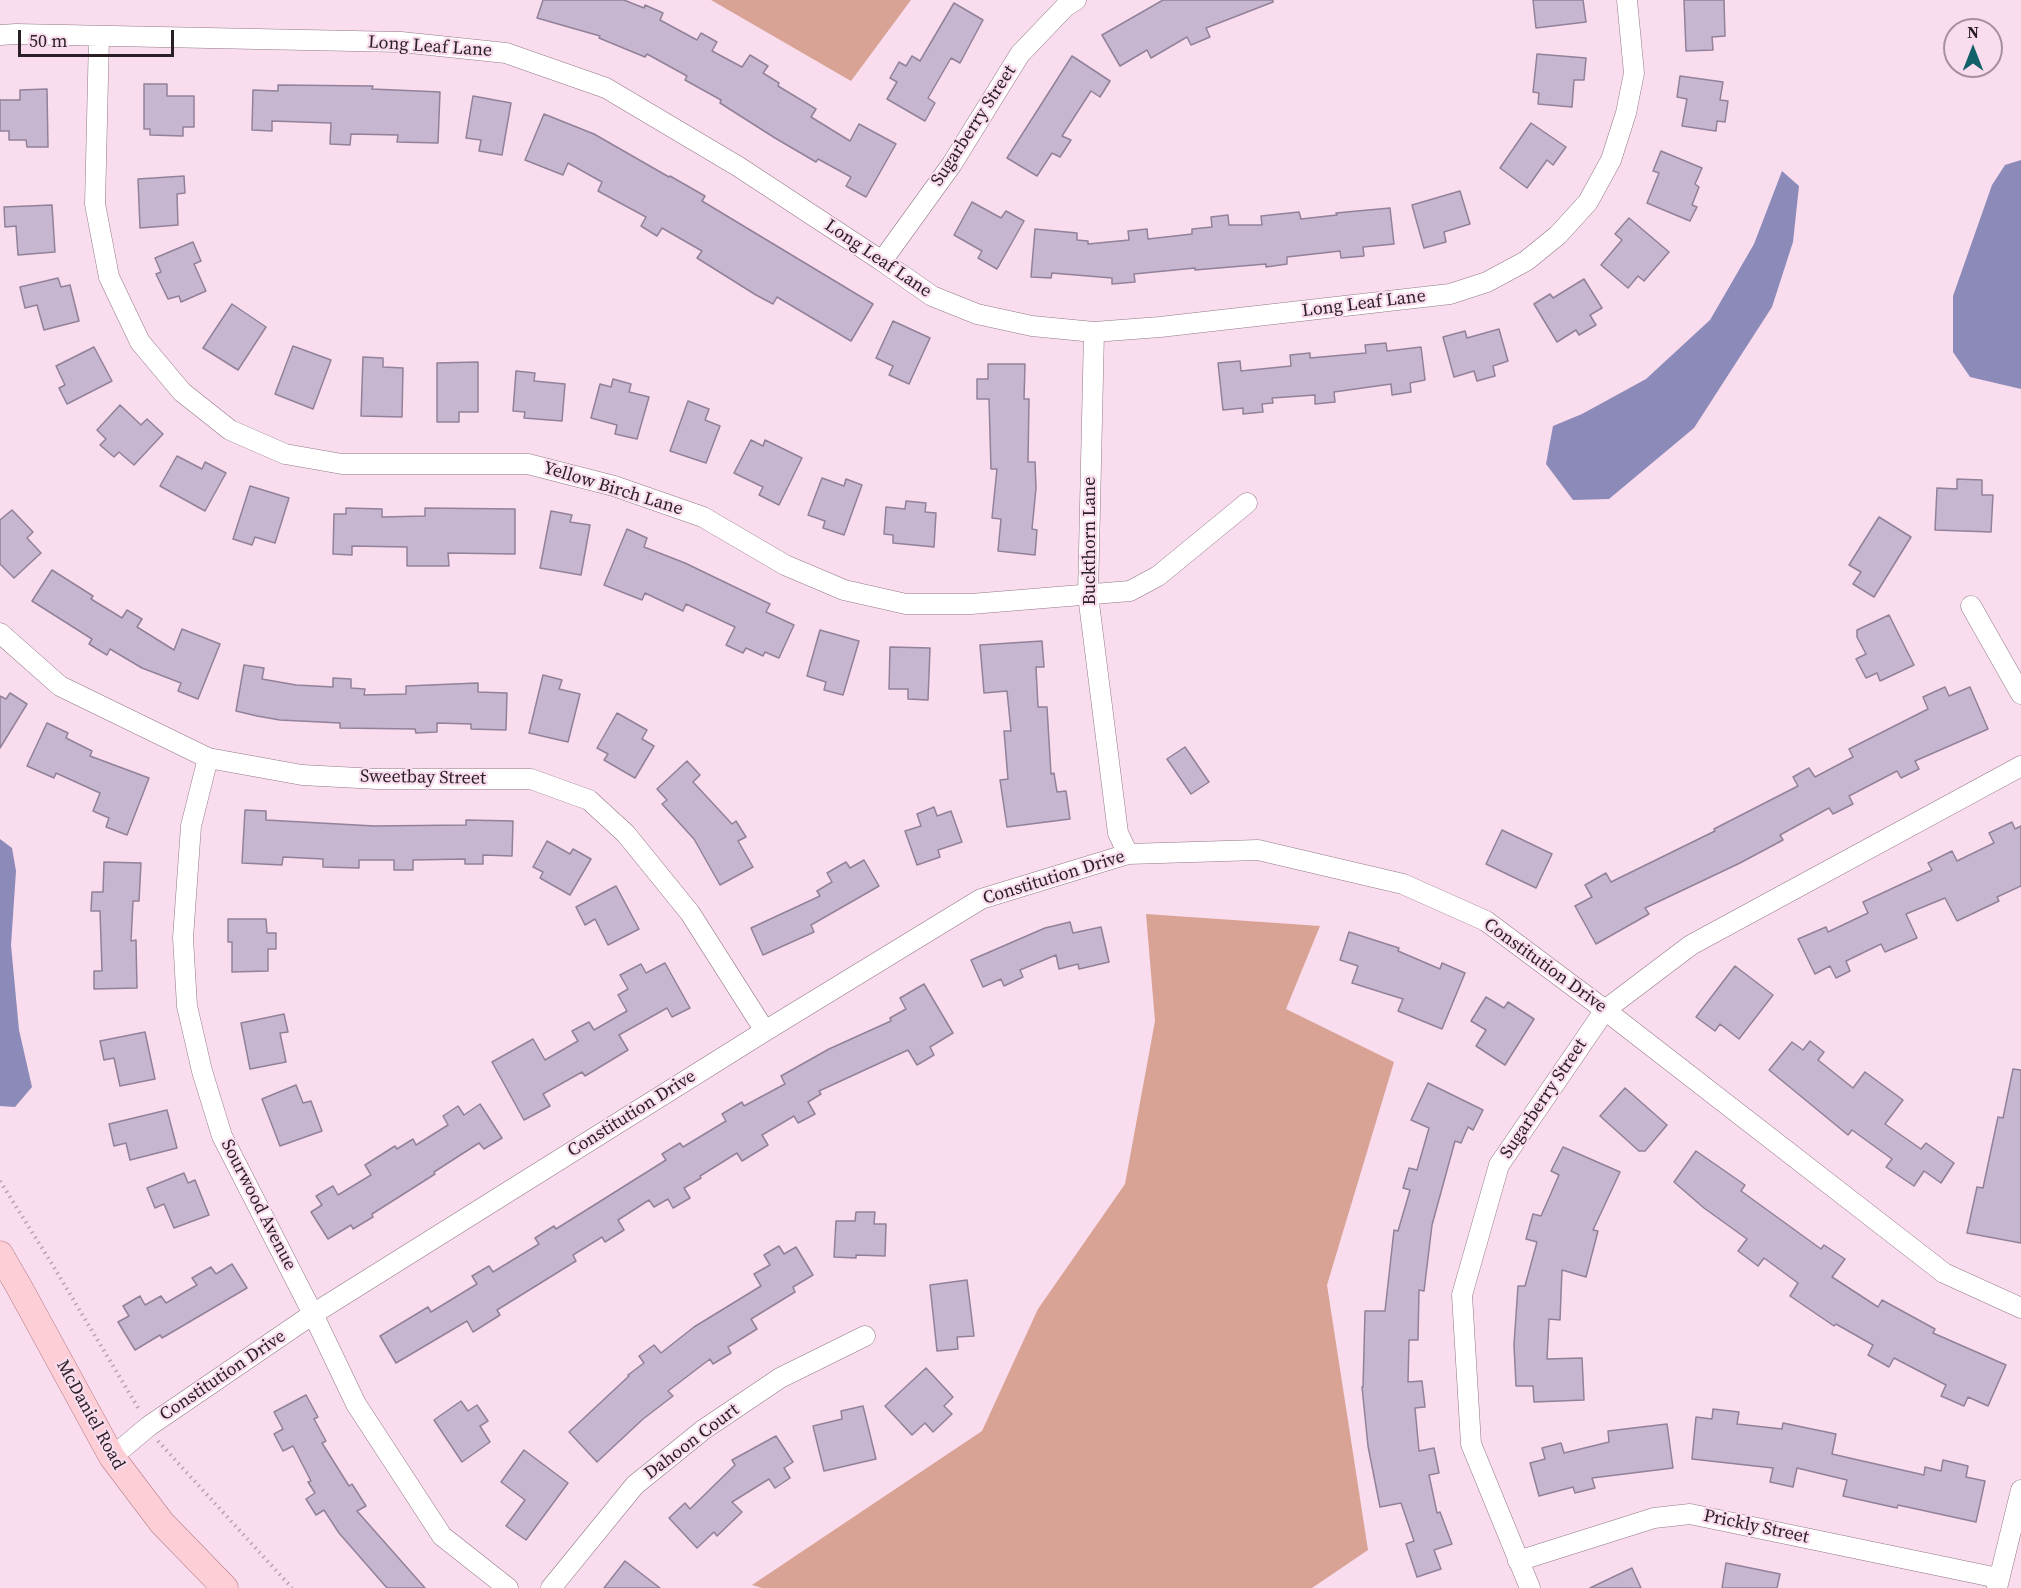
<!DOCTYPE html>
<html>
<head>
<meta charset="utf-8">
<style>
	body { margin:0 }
	#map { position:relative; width:2021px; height:1588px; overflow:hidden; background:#f9dced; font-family:"Source Serif 4",serif }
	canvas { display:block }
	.north { position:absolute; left:1943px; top:18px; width:60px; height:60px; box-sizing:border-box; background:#f9dced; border:2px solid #a6909d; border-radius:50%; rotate:0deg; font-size:16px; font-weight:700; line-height:24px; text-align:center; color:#2a1f26 }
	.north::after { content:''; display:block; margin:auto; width:21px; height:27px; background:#136269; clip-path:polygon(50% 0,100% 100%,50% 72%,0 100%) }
	.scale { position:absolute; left:18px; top:30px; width:156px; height:27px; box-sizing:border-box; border:3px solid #2a1f26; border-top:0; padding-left:8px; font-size:18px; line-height:21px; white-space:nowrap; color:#2a1f26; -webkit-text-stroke:4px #f9dced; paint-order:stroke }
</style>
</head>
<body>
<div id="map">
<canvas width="2021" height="1588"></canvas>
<div class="north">N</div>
<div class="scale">50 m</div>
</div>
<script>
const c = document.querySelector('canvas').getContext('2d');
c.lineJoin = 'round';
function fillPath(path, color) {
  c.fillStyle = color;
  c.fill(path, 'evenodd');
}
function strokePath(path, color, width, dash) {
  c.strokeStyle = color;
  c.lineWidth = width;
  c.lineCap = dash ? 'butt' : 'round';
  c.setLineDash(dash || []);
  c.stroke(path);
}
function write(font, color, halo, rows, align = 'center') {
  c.font = font + ' "Source Serif 4",serif';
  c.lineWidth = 4.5;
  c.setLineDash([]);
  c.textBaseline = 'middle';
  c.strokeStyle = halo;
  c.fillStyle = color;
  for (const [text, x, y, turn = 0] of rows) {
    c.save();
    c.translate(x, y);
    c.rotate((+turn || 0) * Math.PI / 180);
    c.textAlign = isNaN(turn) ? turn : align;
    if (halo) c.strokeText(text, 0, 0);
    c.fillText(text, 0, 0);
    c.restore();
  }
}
const forest = new Path2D(`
	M711,0H911L851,81Z
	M1146,914L1320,926L1286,1009L1394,1062L1327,1285L1368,1550L1312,1588H762L752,1585L982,1431L1038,1309L1125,1184L1155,1021Z`);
const water = new Path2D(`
	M2021,160V389L1970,377L1953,352V296L1992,185L2005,165Z
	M1782,171L1799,186L1793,242L1772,307L1694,428L1609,499L1573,500L1546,464L1553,426L1582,414L1646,379L1710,320L1754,244Z
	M0,839L12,848L16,871L11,945L19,1030L32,1087L15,1107L0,1106Z`);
const building = new Path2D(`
	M543,0H624L644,8L645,5L663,13L660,20L697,40L701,33L717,42L712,51L742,67L750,55L768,66L763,73L779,83L778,86L816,109L811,117L850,141L859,124L896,144L866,197L846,186L851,177L818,159L816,162L775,138L720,103L721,100L685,80L687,76L647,54L645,57L599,38L600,36L537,18Z
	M1163,0H1273V2L1206,28L1210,37L1191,45L1187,37L1151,58L1147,50L1120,66L1102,35Z
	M1533,0H1583L1586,22L1536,28Z
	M1684,0H1724L1725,36L1712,37L1713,50L1686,51Z
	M954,3L983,20L960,63L951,58L928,98L935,103L925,121L887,99L897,82L890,78L899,62L906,66L912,56L920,61Z
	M1537,54L1586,58L1584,80H1574L1572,107L1538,104L1539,93L1533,92Z
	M1072,56L1110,81L1100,97L1091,91L1062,136L1071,140L1060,157L1052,153L1037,176L1007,158Z
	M1680,76L1723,82L1720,100L1728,101L1725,122L1717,121L1716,131L1682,126L1687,99L1677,97Z
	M144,84H167V96H194V127H183V136L150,135V129H144Z
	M278,85L373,86L372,89L440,92L438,143L397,142L398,135L351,134L350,145L330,144L331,123L272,121V131L252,130L253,90L278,91Z
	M47,89L48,147H27L26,140H9V131H0V100H20V90Z
	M473,96L511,103L502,155L479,151L481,140L466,138Z
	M544,114L594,134L669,177L670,176L705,196L702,201L873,304L851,341L777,297L773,304L756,295L697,258L702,251L662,228L657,236L641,226L646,217L598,191L602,182L568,163L563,175L525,160Z
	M1531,123L1566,147L1553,165L1547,160L1527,188L1500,168Z
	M1661,151L1702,168L1695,184L1699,187L1692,205L1697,207L1690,221L1647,203L1659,173L1653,171Z
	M184,176L185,193L177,194L178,225L140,228L138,179Z
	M1460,191L1470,224L1444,232L1446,242L1424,248L1412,205Z
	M972,202L1001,218L1006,211L1024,221L997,269L978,258L982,251L954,235Z
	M52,205L55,252L18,255L16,226L5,227L4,207Z
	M1390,208L1394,244L1363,247L1364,256L1341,258L1340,251L1287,257V264L1266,267V264L1195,270V268L1134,274L1135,282L1112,284V278L1052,273L1051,278L1031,277L1035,229L1077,233V240L1088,241V244L1129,240L1128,231L1147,229L1148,239L1192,234V229L1212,227L1211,217L1228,215L1229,225H1262L1261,216L1299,212L1301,219L1337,215L1336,213Z
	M1629,218L1669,252L1644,281L1638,276L1628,288L1601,265L1622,240L1615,234Z
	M193,242L201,261L194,264L206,291L181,302L179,296L168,299L156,274L161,272L155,258Z
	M58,278L61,287L70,285L79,321L44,330L37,305L25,308L20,287Z
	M1584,279L1602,308L1590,315L1596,325L1579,335L1576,330L1557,342L1534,304L1550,294L1553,298Z
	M232,304L266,327L238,370L203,348Z
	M893,321L930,338L909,384L889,375L893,366L876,358Z
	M1499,329L1508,361L1493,366L1495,376L1477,381L1474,371L1454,377L1443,337L1465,331L1467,338Z
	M1386,343L1387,351L1421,347L1425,380L1410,383L1411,392L1392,395L1391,384L1334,392L1335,402L1315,404V395L1272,398L1273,403L1262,404L1263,412L1243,414V408L1223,410L1218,363L1240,361L1241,371L1291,366L1290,355L1310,353V358L1366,353L1365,345Z
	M293,346L331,360L313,409L275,394Z
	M94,347L112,381L67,404L59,388L65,385L56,366Z
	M363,357L383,358V367L403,368L402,417L361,416Z
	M478,362V412H459V422H437V363Z
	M988,364H1025L1024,399H1029L1028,462H1035L1036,488L1032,529L1037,530L1035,555L998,551L1001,519L992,518L997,469H991L989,399H977V379H988Z
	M516,371L535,373L534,381L565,384L562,421L524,418L525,412L513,411Z
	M613,379L631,384L629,392L649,397L637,439L615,434L617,425L591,418L600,384L611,387Z
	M688,401L709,409L705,420L720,426L706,463L670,451Z
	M120,405L141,425L147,419L163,434L134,465L119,452L114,457L100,445L106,439L97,430Z
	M751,440L763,446L765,440L802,458L779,505L759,495L763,487L734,473Z
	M177,456L202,469L205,462L226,473L205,511L160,486Z
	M822,478L844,486L846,479L862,485L844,535L823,528L825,521L808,515Z
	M1957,479L1982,480V495H1993L1991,532L1935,530L1937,488L1957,489Z
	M250,486L289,498L275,543L255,537L252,545L233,539Z
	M906,501L926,503L925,512L936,513L934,547L893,543V535L884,534L886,507L905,509Z
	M346,508L382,509V517L425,516V508L515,509V554L448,553L449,566H407V547L352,546V555L333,554L334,514H346Z
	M12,510L33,532L27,538L41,553L14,578L0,564V520Z
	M551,511L572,515L570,522L590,525L581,575L540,568Z
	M1879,517L1911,537L1874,597L1853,584L1861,572L1849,565Z
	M627,529L647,538L644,547L685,563L770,604L766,612L794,625L779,658L765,652L763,656L746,648L743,653L726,645L735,627L686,604L683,611L645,593L642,600L604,585Z
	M52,570L93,596L91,599L122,618L127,610L142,619L137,627L174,650L182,629L220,644L198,699L178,691L181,683L142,668L110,649L107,655L97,649L89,644L92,639L32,601Z
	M1889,615L1914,665L1880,681L1877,673L1866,678L1856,659L1866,654L1857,637V630Z
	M820,630L859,641L843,695L824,690L826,682L807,676Z
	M1042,641L1044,667H1036L1038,707H1047L1051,774L1054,773L1057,792L1066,791L1070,819L1007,827L1000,780L1008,779L1004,731H1011L1007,691L984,693L980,645Z
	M890,647L930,648L928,700L908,699V689H889Z
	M244,665L264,668L262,679L296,685L333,687V678L351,679V688L365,689L364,695L406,694V686L478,683V692L507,693L506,730L471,729V724L437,723V732L416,733L415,729L340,728V723L280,720L257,716L236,711Z
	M543,675L562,680L559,689L580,694L568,742L529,733Z
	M1945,687L1949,696L1970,687L1988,729L1915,761L1919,769L1901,778L1897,771L1849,796L1853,804L1833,814L1829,808L1780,835L1783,840L1740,863L1645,908L1649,914L1596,944L1575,906L1592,897L1585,885L1606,873L1611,882L1715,831L1714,829L1798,786L1793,777L1809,768L1815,777L1853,757L1849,749L1928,709L1923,697Z
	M10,693L27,704L0,748V696L6,699Z
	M617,713L647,730L642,739L654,746L635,778L604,760L608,754L597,748Z
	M47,723L68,733L66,738L92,751L90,756L149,778L127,835L106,827L109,818L93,811L100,793L56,773L54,778L27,766Z
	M1185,747L1209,782L1191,794L1167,759Z
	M687,761L700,775L693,782L732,824L736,821L746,837L738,841L753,867L720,885L694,839L662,804L667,800L657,789Z
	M934,807L937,816L951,811L962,842L938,850L940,857L917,865L905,831L921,826L917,814Z
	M245,810L266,811V820L374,826L466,825V820L513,821L512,856L483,855V864H465V859L413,860V870H394V860H359V868L323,867V859L283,857L282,865L242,863Z
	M2012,822L2015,829L2021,826V886L1997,897L1999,901L1957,921L1945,898L1906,914L1917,938L1885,952L1881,944L1846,961L1850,971L1836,978L1830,966L1815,974L1798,939L1826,927L1828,932L1868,913L1863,902L1932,870L1928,863L1952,851L1957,861L1994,843L1989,833Z
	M1502,830L1552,854L1536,888L1486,864Z
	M547,841L570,854L573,849L591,859L570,895L540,878L543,872L533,867Z
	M864,860L879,886L811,925L814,932L763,955L751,928L820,896L817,891L832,882L827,873L846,862L850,868Z
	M104,862L141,863L139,901H133L131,941L136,940L137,988L94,989V971H102L100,911H91L92,892H103Z
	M616,886L639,929L608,945L595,919L585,925L576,907Z
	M228,919H266L267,933H276V949H268V971L232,972V942H228Z
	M1070,922L1073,933L1101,927L1109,962L1079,969L1078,964L1059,969L1056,955L1020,970L1023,977L1004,986L1001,979L983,987L971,960L1045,928Z
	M1349,932L1399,948L1398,951L1440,969L1442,963L1465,973L1442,1029L1398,1011L1403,999L1352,983L1358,966L1340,960Z
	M665,963L690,1008L672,1017L667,1008L619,1035L628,1050L585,1076L582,1072L543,1094L550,1106L524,1120L492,1062L533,1039L545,1060L578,1041L572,1031L589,1022L594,1030L627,1011L618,995L628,989L620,975L641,964L646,973Z
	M1735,966L1773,995L1739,1039L1720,1024L1715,1031L1696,1017Z
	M924,984L953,1033L930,1047L934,1055L917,1065L908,1050L819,1091L821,1094L808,1102L815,1114L798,1123L794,1116L762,1135L768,1145L742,1161L737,1153L700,1176L701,1178L684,1188L690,1198L673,1208L668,1199L654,1207L649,1200L618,1220L624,1230L605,1242L602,1237L573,1255L576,1261L497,1310L500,1315L473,1332L467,1321L396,1363L380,1336L428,1307L431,1312L477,1284L472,1276L489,1266L493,1272L539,1244L535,1238L554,1226L556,1229L666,1160L662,1154L680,1143L683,1147L726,1121L722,1114L742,1102L744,1106L785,1084L781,1076L829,1049L891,1021L890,1018L906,1009L900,998Z
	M1486,997L1504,1008L1508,1002L1534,1019L1505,1065L1476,1046L1486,1030L1471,1021Z
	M284,1014L288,1032L280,1033L286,1062L250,1069L241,1023Z
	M145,1032L155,1079L120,1086L114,1058L104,1060L100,1041Z
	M1810,1041L1824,1052L1818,1060L1853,1088L1865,1072L1903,1100L1885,1124L1921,1149L1926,1143L1954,1163L1941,1183L1924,1171L1914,1186L1886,1167L1892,1159L1852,1130L1848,1135L1769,1070L1792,1042L1803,1050Z
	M2013,1069L2021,1070V1243L1967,1233L1977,1187L1983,1188L1998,1117L2003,1118Z
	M1428,1083L1483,1110L1473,1130L1468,1127L1461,1143L1455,1141L1432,1225L1424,1291L1419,1290L1418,1340H1409L1408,1382L1422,1381L1425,1407L1415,1408L1419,1451L1434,1448L1439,1473L1429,1475L1437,1513L1440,1512L1452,1544L1434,1550L1441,1569L1417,1577L1406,1544L1414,1541L1401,1503L1380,1507L1368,1446L1362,1387H1363L1365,1311H1385L1394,1230L1398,1231L1410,1190L1403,1188L1409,1168L1417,1170L1429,1128L1411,1120Z
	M296,1085L303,1103L311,1101L322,1131L280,1146L262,1099Z
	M1625,1088L1667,1125L1645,1151H1639L1600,1116Z
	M480,1104L502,1138L484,1149L479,1143L434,1172L435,1174L372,1214L373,1217L353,1229L351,1225L328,1239L311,1212L322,1205L316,1196L333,1186L338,1195L371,1175L365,1165L395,1146L397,1149L413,1139L416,1145L448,1125L443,1116L458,1106L464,1115Z
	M167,1110L177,1148L130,1160L126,1143L114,1146L109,1124Z
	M1563,1147L1620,1172L1593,1230L1598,1231L1586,1277L1562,1270L1560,1320L1549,1319L1547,1359L1582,1358L1584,1400L1534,1402L1533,1386H1516L1514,1345L1518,1286H1525L1537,1242L1526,1239L1533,1214L1541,1216L1559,1175L1551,1171Z
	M1696,1151L1745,1185L1741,1191L1821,1249L1824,1245L1845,1259L1832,1277L1878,1307L1882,1300L1935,1329L1933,1333L2006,1365L1988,1406L1968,1397L1964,1406L1941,1396L1946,1385L1894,1358L1889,1367L1868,1355L1873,1345L1836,1324L1834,1326L1790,1296L1798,1283L1764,1258L1758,1266L1738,1251L1747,1239L1704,1208L1674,1182Z
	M184,1173L188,1183L195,1180L209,1215L174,1228L164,1204L155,1208L147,1188Z
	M856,1212H875L874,1224H886L885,1256L856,1255V1258L834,1257L836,1221H855Z
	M779,1246L784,1254L796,1247L813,1275L793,1287L795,1292L751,1319L757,1329L728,1347L731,1353L713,1364L710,1359L668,1391L673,1396L643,1419L597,1462L569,1432L629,1376L628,1375L644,1363L639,1356L654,1345L661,1353L694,1327L761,1286L754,1274L770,1265L764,1255Z
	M232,1264L247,1288L162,1338L160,1335L135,1350L118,1322L129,1316L123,1306L140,1296L145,1305L161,1296L166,1303L197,1285L192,1278L211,1267L216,1274Z
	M967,1280L974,1336L957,1337L958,1349L937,1351L930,1285Z
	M926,1368L953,1397L944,1406L952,1414L933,1432L925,1423L912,1435L885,1406Z
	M306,1395L318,1417L314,1419L326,1441L322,1443L349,1486L352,1484L366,1506L357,1511L425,1588H387L339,1533L324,1510L316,1515L306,1499L315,1493L308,1482L311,1481L293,1446L283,1451L274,1434L283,1429L274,1412Z
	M461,1401L468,1411L477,1405L488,1421L480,1426L490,1442L462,1462L434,1420Z
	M863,1406L876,1459L824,1471L813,1426L842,1419L841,1411Z
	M1713,1409L1739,1412L1737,1424L1782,1429L1783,1423L1836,1434L1832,1454L1924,1475L1925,1467L1941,1471L1943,1460L1968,1466L1966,1477L1985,1481L1976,1522L1898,1505L1897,1508L1843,1496L1847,1480L1797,1468L1793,1487L1770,1482L1773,1468L1692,1459L1696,1417L1712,1419Z
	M1667,1424L1673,1468L1592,1478L1595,1488L1575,1493L1573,1487L1539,1496L1530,1463L1545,1459L1542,1448L1561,1443L1564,1453L1609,1442L1608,1431Z
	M776,1436L793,1462L784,1468L790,1478L775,1488L769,1479L732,1502L742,1512L717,1536L714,1532L697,1548L669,1518L685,1503L690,1509L735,1465L732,1460Z
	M524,1450L568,1483L526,1540L506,1526L525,1500L501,1482Z
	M625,1561L660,1588H604Z
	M1726,1563L1780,1574L1777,1588H1722Z
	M1632,1568L1641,1588H1590Z`);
const path = new Path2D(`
	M0,1181L52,1264L140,1411
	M158,1441L292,1588`);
const minor = new Path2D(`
	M0,35L16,34L401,42L506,53L606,88L739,167L882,261L932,296L977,314L1032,326L1094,332L1160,327L1450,294L1487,282L1526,261L1558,235L1588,202L1611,160L1626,113L1634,73L1627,0
	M99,37L95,204L109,277L140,342L182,392L230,430L285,454L342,464H528L614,486L703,517L785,565L844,590L906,604H971L1130,591L1158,576L1247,503
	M882,261L952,164L1020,54L1065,7L1076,0
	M1094,332L1088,595L1118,833L1128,854
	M1971,606L2021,694
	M0,633L60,686L208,758L302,775L378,779H531L589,800L626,834L690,913L765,1031
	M208,758L191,826L183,938L187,1006L202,1071L222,1136L313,1314L356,1404L442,1536L508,1588
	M112,1457L149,1426L313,1314L765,1031L981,899L1128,854L1258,850L1403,884L1486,921L1605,1010L1944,1273L2021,1308
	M1518,1561L1654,1518L1690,1514L1998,1578
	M551,1588L635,1485L703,1430L780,1378L865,1336
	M1530,1588L1471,1444L1462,1295L1499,1165L1605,1010L1691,945L2021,766
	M1997,1588L2021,1490`);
const major = new Path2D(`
	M0,1254L18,1285L112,1457L162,1523L225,1588`);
const streetNames = [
	["Long Leaf Lane",430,47,4],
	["Sugarberry Street",974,126,-57],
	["Long Leaf Lane",878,259,34],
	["Long Leaf Lane",1364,304,-7],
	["Yellow Birch Lane",613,489,17],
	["Buckthorn Lane",1090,541,-90],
	["Sweetbay Street",423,778,1],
	["Constitution Drive",1054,878,-17],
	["Constitution Drive",1545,966,36],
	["Sugarberry Street",1544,1099,-56],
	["Constitution Drive",632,1114,-32],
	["Sourwood Avenue",258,1205,63],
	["Constitution Drive",223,1376,-34],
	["McDaniel Road",90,1415,61],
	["Dahoon Court",692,1442,-37],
	["Prickly Street",1756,1527,12]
];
fillPath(forest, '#d8a394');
fillPath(water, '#8c8ab8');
fillPath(building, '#c6b6cf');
strokePath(building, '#918199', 1.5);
strokePath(minor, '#927887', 21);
strokePath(major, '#b27c86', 27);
strokePath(path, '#baa2b0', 4, [1.5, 4.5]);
strokePath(minor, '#fff', 20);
strokePath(major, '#fdced6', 26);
write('18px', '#2a1f26', '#f9dced', streetNames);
</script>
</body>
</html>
